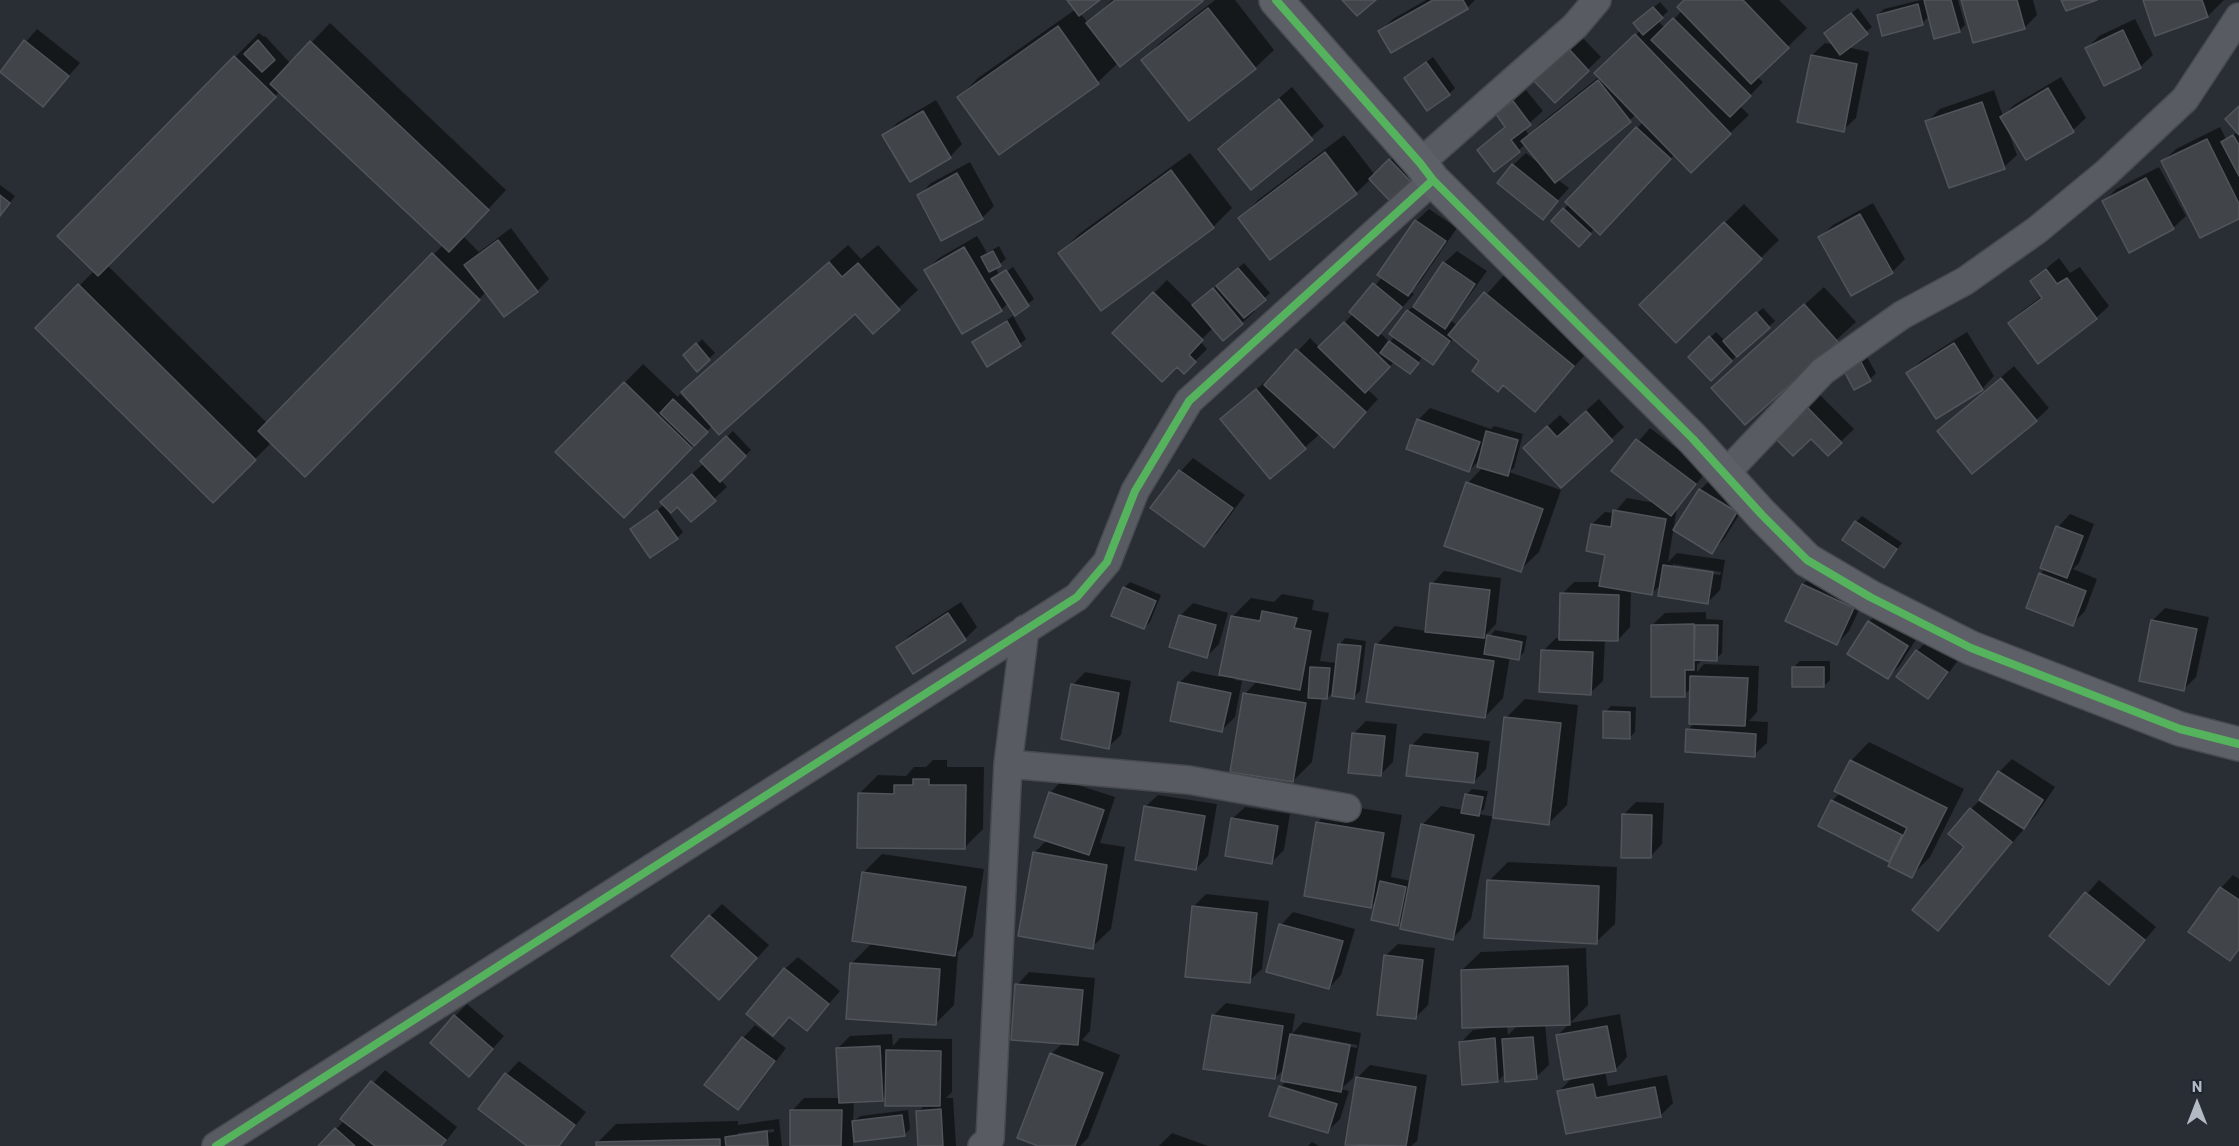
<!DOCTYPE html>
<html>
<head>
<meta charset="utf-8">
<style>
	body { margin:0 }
	#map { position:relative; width:2239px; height:1146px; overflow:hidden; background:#292e34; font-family:Barlow,sans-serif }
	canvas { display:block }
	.north { position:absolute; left:2167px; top:1074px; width:60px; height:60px; -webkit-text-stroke:4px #1d242e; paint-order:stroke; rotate:0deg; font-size:16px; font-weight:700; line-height:24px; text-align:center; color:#b3bac5 }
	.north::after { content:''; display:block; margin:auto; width:21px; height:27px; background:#b3bac5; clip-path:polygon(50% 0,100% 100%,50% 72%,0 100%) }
</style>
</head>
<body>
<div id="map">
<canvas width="2239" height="1146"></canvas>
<div class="north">N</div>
</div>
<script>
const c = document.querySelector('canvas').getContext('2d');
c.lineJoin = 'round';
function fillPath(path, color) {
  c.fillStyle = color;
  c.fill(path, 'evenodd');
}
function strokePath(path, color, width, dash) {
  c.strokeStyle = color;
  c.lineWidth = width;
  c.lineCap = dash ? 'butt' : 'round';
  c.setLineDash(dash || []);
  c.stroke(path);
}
const shadow = new Path2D(`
	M1069,0H1098L1080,13L1088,23L1112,0H1202L1119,62L1098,82L999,152L959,97L978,78L1076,9Z
	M1215,0H1235L1274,50L1255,68L1143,60L1162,41Z
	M1426,0H1475L1467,8L1392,51L1380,31L1393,19Z
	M1686,0H1779L1807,28L1757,77L1763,82L1740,106L1749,115L1730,133L1675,154L1618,214L1595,228L1579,245L1553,221L1569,204L1567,202L1644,121L1637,114L1557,179L1569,188L1542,218L1513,165L1526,153L1541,165L1526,144L1494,170L1479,150L1506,125L1498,114L1526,90L1543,111L1524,128L1529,135L1542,122L1600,76L1615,54L1641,30V18L1660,2L1668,11L1658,21L1665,28L1683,10Z
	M1921,0H1958L1965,25L1959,31L1929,16L1922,23L1878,15L1884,9Z
	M1963,0H2033L2037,15L2024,28Z
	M2144,0H2224L2208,16Z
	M1858,8L1872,27L1847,47L1869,52L1856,118L1843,130L1812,55L1825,43L1835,45L1832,28Z
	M2135,19L2153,55L2140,67L2087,48L2099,36Z
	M330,23L506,190L463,236L479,252L511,228L549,279L537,291L486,292L305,475L272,442L213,501L37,328L94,271L59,236L259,33L264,37L265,36L291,64ZM280,91L443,245L267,423L107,265Z
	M37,29L80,63L43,105L1,71Z
	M1582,37L1601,57L1555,101L1535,80Z
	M1433,57L1455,88L1449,94L1405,78Z
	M2061,77L2086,118L2073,130L2026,158L2008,131L2017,155L2004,167L1927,122L1940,109L1994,90L2003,116L2014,105Z
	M1292,87L1324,126L1252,188L1220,149Z
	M936,100L962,144L950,157L884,136L897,123Z
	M2239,107V217L2163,161L2176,149L2220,127L2226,139L2238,132Z
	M1344,135L1375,175L1396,155L1416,175L1390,199L1371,179L1356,193L1240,219L1258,200Z
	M1190,153L1232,208L1213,227L1060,253L1079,234Z
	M970,162L994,206L982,218L918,196L931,183Z
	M2159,167L2186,216L2173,228L2104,202L2116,189Z
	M0,185L15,196L0,215Z
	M1873,203L1905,259L1892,272L1820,237L1833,225Z
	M1744,204L1779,240L1676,341L1641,305Z
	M1429,209L1457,228L1420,282L1411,292L1414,294L1380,333L1390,342L1395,336L1408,311L1420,299L1444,263L1457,251L1487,271L1451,321L1458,326L1504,275L1592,347L1535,410L1454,338L1433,363L1423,356L1416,366L1395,361L1367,389L1378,399L1346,434H1320L1271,477L1235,407L1270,378L1271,380L1310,338L1320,348L1353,314L1382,277L1416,221Z
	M977,236L987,253L999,246L1006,259L996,267L999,276L1013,267L1012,265L1034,299L1015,314L1008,303L1001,310L926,270L939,258Z
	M848,245L861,259L878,245L918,290L873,332L856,312L713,425L642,497L557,452L643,364L678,397L680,394L691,405L693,403L683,392Z
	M2059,258L2070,273L2080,267L2109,306L2096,318L2010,323L2022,311L2042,296L2031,281Z
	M1244,263L1270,293L1253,309L1255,311L1242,323L1214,327L1200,341L1207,349L1184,372L1177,365L1114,333L1167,280L1193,306Z
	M1824,287L1856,322L1745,423L1713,388Z
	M1763,308L1775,321L1711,379L1690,357L1716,332L1725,341Z
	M1013,316L1026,339L1020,344L987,365L974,343L980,337Z
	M1967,332L1994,376L1982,389L1908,373L1921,361Z
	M702,339L715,353L697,370L685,356Z
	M1867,357L1876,373L1870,379L1852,366Z
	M2014,366L2049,408L2036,420L1939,431Z
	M1819,394L1854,429L1828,454L1811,437H1776Z
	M1599,399L1624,427L1561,486L1538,435L1560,415L1570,425Z
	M1430,408L1491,429L1494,426L1523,434L1514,468L1509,472L1561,490L1539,552L1520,570L1468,483L1483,467L1480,459L1469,471L1418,420Z
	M1650,428L1707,471L1677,508L1668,562L1677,553L1725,560L1720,590L1708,602L1662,584L1652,593L1631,590L1630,627L1618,640H1605L1603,681L1590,693L1543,651L1556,638L1561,639L1562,594L1574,582H1601L1606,553L1592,524L1605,512L1614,513L1627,498L1655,503L1613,471ZM1673,564L1721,572L1720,575L1673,568Z
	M733,431L751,450L720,479L727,487L691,520L677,505L669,513L683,532L677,538L632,529L665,504L675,489L704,463L702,461Z
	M1193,458L1245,495L1217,533L1204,545L1153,508L1181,471Z
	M1713,477L1749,499L1724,539L1712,552L1676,530L1700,490Z
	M2070,514L2094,524L2079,563L2073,569L2097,579L2085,611L2072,624L2040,574L2046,568L2058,527Z
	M1862,516L1902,543L1884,566L1856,522Z
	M1444,571L1501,578L1496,624L1482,639H1488L1495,630L1527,636L1524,652L1518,658L1510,656L1503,698L1485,717L1376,645L1395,626L1426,631L1432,584Z
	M1816,572L1866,595L1849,631L1837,644L1787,620L1803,584Z
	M1130,582L1161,595L1150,622L1144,628L1124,588Z
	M1282,594L1314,600L1312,610L1329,613L1320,661L1337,663L1340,644L1345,638L1366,641L1360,691L1354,697L1334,691L1327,698L1322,697L1312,762L1293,781L1245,694L1257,681L1236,677L1235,680L1242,681L1235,717L1222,730L1179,683L1192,671L1220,677L1232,617L1251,598L1274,602Z
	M961,602L977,627L965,639L898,647L910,635Z
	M1193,603L1228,613L1219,644L1206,657L1180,616Z
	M2165,608L2209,617L2196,677L2183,690L2152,621Z
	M1881,609L1920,633L1900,665L1888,677L1869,622Z
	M1706,612V619L1723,620L1722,653L1716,659H1703L1697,665V672L1704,664L1759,666L1757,712L1749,721L1768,722L1767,743L1754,755L1687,730L1695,723L1691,688L1684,695L1652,625L1665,613Z
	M1930,638L1959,659L1940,685L1928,697L1899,677L1917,651Z
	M1800,661H1830V680L1824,686L1794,667Z
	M1085,672L1131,681L1121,735L1108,747L1073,685Z
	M1525,699L1578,705L1567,805L1549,823L1492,817L1471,919L1453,938L1404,918L1397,924L1377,900L1371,906L1318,822L1336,804L1402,815L1391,877L1411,881L1422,825L1441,806L1463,810L1466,795L1472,789L1488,791L1484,809L1479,814L1495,817L1506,718Z
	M1611,706L1636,707L1635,732L1629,738L1605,712Z
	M1366,721L1397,724L1393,762L1381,774L1353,734Z
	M1424,733L1490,741L1486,769L1474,782L1411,746Z
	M1869,742L1964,789L1930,857L1911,876L1895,854L1889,860L1832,801L1840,793L1851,761Z
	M2012,759L2055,787L2036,815L1938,929L1966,847L1971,809L1982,798L1999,772Z
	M933,760H947V767H984L983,829L964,848L859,794L878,775L906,776L914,767H926Z
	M1062,780L1115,797L1100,843L1125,847L1111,929L1092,947L1034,853L1047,840L1050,793Z
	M1158,795L1217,804L1208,856L1196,869L1145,807Z
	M1636,802L1664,803L1662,844L1650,857L1623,815Z
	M1245,807L1290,814L1284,850L1272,862L1232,819Z
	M882,854L984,869L973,936L958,952L954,1005L936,1023L851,964L872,943L863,873Z
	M1508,862L1617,867L1615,924L1596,942L1489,881Z
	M2233,875L2239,879V950L2230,959L2190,932L2221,888Z
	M2099,880L2156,927L2108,983L2051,936Z
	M1206,894L1269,901L1262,969L1249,981L1193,907Z
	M722,904L769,945L732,986L710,916Z
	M1293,912L1355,929L1341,975L1329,988L1281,925Z
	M1398,944L1435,948L1428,1005L1415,1018L1385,956Z
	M1586,948L1588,1005L1570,1023L1620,1014L1627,1057L1615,1070L1605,1071L1608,1086L1667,1075L1673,1103L1660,1116L1559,1091L1573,1077L1558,1035L1570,1023L1545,1024L1549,1065L1536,1077L1506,1073L1498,1081L1461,1042L1473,1030L1489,1028L1462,970L1481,952ZM1507,1025H1518L1508,1035Z
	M798,957L840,991L807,1029L791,1016L773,1034L785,969Z
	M1029,972L1095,978L1090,1031L1082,1040L1120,1055L1088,1138L1080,1146H1042L1051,1054L1063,1043L1017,985Z
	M1226,1003L1295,1014L1292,1034L1303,1022L1361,1033L1353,1078L1341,1089L1349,1091L1340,1119L1327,1132L1280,1087L1287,1081L1285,1068L1275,1078L1213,1016ZM1299,1034L1357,1045V1048L1299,1037Z
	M467,1004L504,1036L469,1075L455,1016Z
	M755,1025L786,1048L750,1096L738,1108L743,1038Z
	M892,1034L893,1046L900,1038L952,1039V1092L946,1098H953L956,1146H920L918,1112L925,1105L887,1095L882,1100L854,1101L853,1122L860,1116L908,1110L910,1129L904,1135L853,1141V1146H791L792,1111L804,1098H840L837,1049L850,1036Z
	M519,1061L586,1112L560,1146H529L480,1109L507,1074Z
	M1370,1065L1427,1075L1417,1141L1411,1146L1347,1144L1357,1078Z
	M385,1070L457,1127L442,1146H320L345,1120L342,1118Z
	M779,1119L782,1146H598L597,1143L616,1124L738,1121V1125ZM774,1129V1132L738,1136V1133Z
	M1172,1133L1208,1146H1159Z
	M1312,1142L1319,1146H1308Z`);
const building = new Path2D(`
	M1067,0H1100L1079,16Z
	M1115,0H1203V1L1120,67L1086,23Z
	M1342,0H1376L1357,16Z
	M1433,0H1463L1468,9L1391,53L1378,31Z
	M1684,0H1743L1789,48L1751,84L1677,7Z
	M1924,0H1951L1960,32L1934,39Z
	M1961,0H2017L2025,29L1973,43Z
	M2061,0H2097L2066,11Z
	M2143,0H2202L2208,17L2155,36Z
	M1918,4L1923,25L1882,36L1877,15Z
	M1653,7L1663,18L1643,35L1633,23Z
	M1208,8L1256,69L1189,121L1141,60Z
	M1851,13L1868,34L1840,55L1824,33Z
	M1673,18L1751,96L1730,117L1651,40Z
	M1058,26L1099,84L999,155L957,97Z
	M2123,30L2141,68L2104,86L2085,48Z
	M1635,34L1731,134L1691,173L1594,73Z
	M24,40L69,76L43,107L0,72Z
	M258,40L275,60L262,72L244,54Z
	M310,41L489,210L449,252L270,84Z
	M1568,48L1589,71L1555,103L1533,80Z
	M1811,55L1857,64L1844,132L1797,122Z
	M234,56L276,97L98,276L57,236Z
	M1426,62L1450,95L1427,111L1404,78Z
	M1598,80L1631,122L1555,183L1521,141Z
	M2048,88L2074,132L2026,160L2000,117Z
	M1279,99L1313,140L1251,190L1218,149Z
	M1513,101L1531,125L1511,140L1520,152L1494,172L1477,150L1505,127L1496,114Z
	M1982,102L2005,169L1949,188L1925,121Z
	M2239,106V135L2225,119Z
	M923,111L951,158L910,182L882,135Z
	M1636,127L1671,159L1600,235L1565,202Z
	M2233,135L2239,145V176L2221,142Z
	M2207,139L2239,204V219L2200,238L2161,161Z
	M1325,152L1357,194L1270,260L1238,218Z
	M1389,159L1411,182L1390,201L1369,179Z
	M1512,164L1558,201L1543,220L1497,183Z
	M1171,170L1214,228L1101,311L1058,253Z
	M957,173L983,219L941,241L917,195Z
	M2146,178L2174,229L2129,253L2102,201Z
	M0,195L10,203L0,216Z
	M1563,208L1591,234L1579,247L1551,221Z
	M1860,214L1893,273L1851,296L1818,237Z
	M1415,220L1446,241L1408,296L1377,275Z
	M1724,222L1762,259L1676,343L1639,305Z
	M498,240L538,292L504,317L464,265Z
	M964,247L1002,311L962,334L924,270Z
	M993,251L1001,266L989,272L981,257Z
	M432,253L480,300L305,477L258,431Z
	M829,262L842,277L858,263L900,310L873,334L855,314L719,435L681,392Z
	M1443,262L1475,284L1445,329L1413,307Z
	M1238,268L1266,300L1244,318L1216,286Z
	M2046,269L2057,284L2067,278L2097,319L2038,364L2008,323L2042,298L2030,281Z
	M1006,270L1029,306L1015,316L991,279Z
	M1373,283L1402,307L1378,336L1349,312Z
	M78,284L256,460L213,503L35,328Z
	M1213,288L1243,324L1223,341L1192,305Z
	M1153,292L1203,340L1189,355L1196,362L1184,374L1177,367L1162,382L1112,333Z
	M1484,292L1574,366L1535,412L1503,385L1498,392L1472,371L1479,361L1448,335Z
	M1804,304L1838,342L1745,425L1711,388Z
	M1407,310L1450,341L1433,365L1389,334Z
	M1756,312L1770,328L1737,357L1723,341Z
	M1007,321L1021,346L987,367L972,342Z
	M1344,322L1390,367L1365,393L1318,347Z
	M1709,336L1732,361L1711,381L1688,357Z
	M1389,341L1419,363L1410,374L1380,353Z
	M696,343L710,360L697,372L683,355Z
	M1954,343L1983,390L1936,419L1906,373Z
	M1296,349L1366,412L1334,448L1264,385Z
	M1861,362L1871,381L1854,390L1844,371Z
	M2001,378L2037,421L1972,474L1937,431Z
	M624,382L692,448L624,518L555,452Z
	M1256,389L1306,449L1270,479L1220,419Z
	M673,399L708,432L694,446L660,413Z
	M1806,406L1842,443L1828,456L1811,439L1793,456L1774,437Z
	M1586,411L1613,441L1561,488L1523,448L1547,426L1557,437Z
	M1417,419L1480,442L1469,472L1406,449Z
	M1486,431L1518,440L1508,476L1477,467Z
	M726,436L746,456L720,482L700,461Z
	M1636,439L1696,484L1671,516L1611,471Z
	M1179,470L1233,508L1204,547L1150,508Z
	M692,474L716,501L691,522L677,507L671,513L660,502Z
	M1466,482L1543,509L1521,572L1444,546Z
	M1699,489L1737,512L1712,554L1673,530Z
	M657,510L678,539L650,558L630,529Z
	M1613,510L1666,519L1652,595L1599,586L1605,555L1586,551L1591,524L1611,527Z
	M1855,521L1897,549L1884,568L1842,540Z
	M2056,526L2083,536L2067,578L2040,568Z
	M1663,565L1713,572L1708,604L1658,596Z
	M2039,573L2086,591L2073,626L2026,608Z
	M1430,583L1490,590L1484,638L1425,632Z
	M1802,584L1854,608L1837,645L1785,621Z
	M1123,587L1156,601L1144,629L1111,616Z
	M1560,593L1619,595L1618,641L1559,640Z
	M1262,611L1297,618L1294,628L1311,631L1300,690L1219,675L1231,616L1260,621Z
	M948,613L966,640L913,674L896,647Z
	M1179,615L1216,625L1207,658L1169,647Z
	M2151,620L2197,629L2184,691L2139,681Z
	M1868,621L1908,646L1888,679L1847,654Z
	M1694,624V670H1685V697H1651V625Z
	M1695,625H1718L1717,661L1694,660Z
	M1487,635L1522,642L1519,660L1484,654Z
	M1338,644L1361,646L1354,699L1332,696Z
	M1375,644L1494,661L1485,718L1366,702Z
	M1541,650L1593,652L1591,695L1539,692Z
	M1916,650L1948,672L1928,699L1896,677Z
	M1310,667L1330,668L1327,699L1308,698Z
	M1792,667H1824V687H1792Z
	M1690,676L1748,678L1745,726L1689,724Z
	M1178,682L1231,693L1222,732L1170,721Z
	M1071,684L1119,693L1109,749L1061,739Z
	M1243,693L1306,703L1293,782L1230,772Z
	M1603,711L1630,712V739L1603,738Z
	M1504,717L1561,723L1549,825L1493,818Z
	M1686,729L1756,734L1755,757L1685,752Z
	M1352,733L1385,736L1381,776L1348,773Z
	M1410,745L1478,753L1474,783L1406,776Z
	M1850,760L1947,808L1912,878L1888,866L1907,828L1834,791Z
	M1998,771L2043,800L2024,829L1979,800Z
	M913,779H929V785H966L965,849L857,848L858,793L894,794V785H913Z
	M1049,792L1104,810L1089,855L1034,837Z
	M1465,794L1483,797L1479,816L1461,813Z
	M1831,800L1902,835L1889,862L1818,826Z
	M1144,806L1205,816L1196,870L1135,860Z
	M1970,808L2012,842L1938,931L1912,910L1964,847L1948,834Z
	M1622,814L1652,815L1651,858H1621Z
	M1231,818L1278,826L1272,864L1225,856Z
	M1316,822L1384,833L1371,908L1304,896Z
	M1421,824L1474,835L1453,940L1400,929Z
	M1033,852L1107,865L1093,949L1018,936Z
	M862,872L966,887L955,956L852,941Z
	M1487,880L1599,886L1597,944L1484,938Z
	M1380,881L1406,887L1398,926L1371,920Z
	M2220,887L2239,900V949L2230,961L2188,932Z
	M2085,892L2145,940L2109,985L2049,936Z
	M1192,906L1257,913L1250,983L1185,977Z
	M709,915L757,958L719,1000L671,956Z
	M1279,924L1343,941L1329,989L1266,972Z
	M1384,955L1423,960L1416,1019L1377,1015Z
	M850,963L940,969L936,1025L846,1019Z
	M1568,966L1570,1025L1462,1028L1461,970Z
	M784,968L829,1004L807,1031L789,1017L773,1036L746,1014Z
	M1015,984L1083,990L1078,1045L1011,1040Z
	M454,1015L493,1049L469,1077L430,1043Z
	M1212,1015L1283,1026L1275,1079L1203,1069Z
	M1607,1026L1616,1071L1564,1080L1556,1035Z
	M1290,1034L1350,1045L1341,1092L1281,1081Z
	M742,1037L775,1061L738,1110L704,1085Z
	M1533,1037L1537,1079L1505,1082L1502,1039Z
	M1495,1038L1498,1082L1462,1085L1459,1042Z
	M880,1046L883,1101L839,1103L836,1048Z
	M886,1050L941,1051L940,1106H885Z
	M1050,1053L1103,1073L1075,1146H1038L1017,1138Z
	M505,1073L575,1125L559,1146H527L478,1109Z
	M1356,1077L1416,1087L1406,1146L1345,1145Z
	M371,1081L446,1140L441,1146H375L340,1119Z
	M1593,1084L1596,1098L1655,1087L1661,1117L1566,1134L1557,1091Z
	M1279,1086L1337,1104L1328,1133L1269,1116Z
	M941,1109L943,1146H918L916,1111Z
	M790,1110H842L841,1146H790Z
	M902,1115L905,1136L854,1142L852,1121Z
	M335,1128L355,1146H318Z
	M767,1131L768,1146H726L725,1137Z
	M720,1139V1146H596V1142Z`);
const street = new Path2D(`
	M1420,163L1575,26L1597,0
	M1725,474L1823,371L1902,315L1965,281L2037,230L2106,173L2185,99L2239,17
	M1008,764L1189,780L1347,808
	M216,1146L1077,597L1107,562L1135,491L1189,401L1433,180
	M982,1146L990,1139L1008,764L1025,629`);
const secondary = new Path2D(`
	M1276,0L1420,163L1433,180L1693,439L1762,515L1807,560L1870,597L1971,648L2180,729L2239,744`);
const cycleway = new Path2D(`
	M1276,0L1420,163L1433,180L1693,439L1762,515L1807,560L1870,597L1971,648L2180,729L2239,744
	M216,1146L1077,597L1107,562L1135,491L1189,401L1433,180`);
fillPath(shadow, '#0007');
fillPath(building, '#41454a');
strokePath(building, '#51555b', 1.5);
strokePath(street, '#474a4f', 30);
strokePath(secondary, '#474a4f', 36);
strokePath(street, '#585c62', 27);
strokePath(secondary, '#5d6066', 33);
strokePath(cycleway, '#56b35d', 8);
</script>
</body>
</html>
